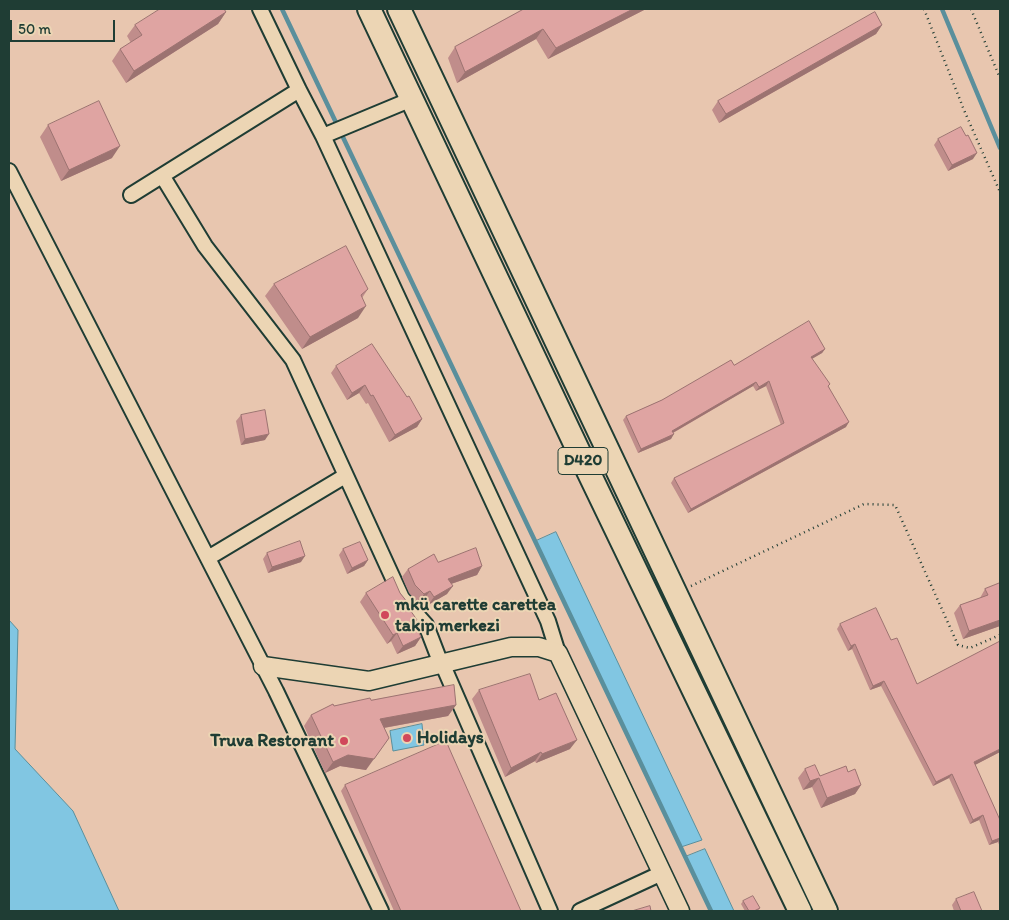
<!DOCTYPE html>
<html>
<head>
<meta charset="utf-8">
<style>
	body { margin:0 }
	#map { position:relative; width:1009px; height:920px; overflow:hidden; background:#e8c6af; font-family:Itim,sans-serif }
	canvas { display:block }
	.frame { position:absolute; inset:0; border:10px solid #1f3d34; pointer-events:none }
	.scale { position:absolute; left:10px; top:20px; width:105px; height:22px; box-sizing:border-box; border:2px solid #1f3d34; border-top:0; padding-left:6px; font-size:15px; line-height:18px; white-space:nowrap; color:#1f3d34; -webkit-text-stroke:4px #ecd5b4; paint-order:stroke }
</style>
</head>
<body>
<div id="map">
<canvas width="1009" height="920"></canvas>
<div class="frame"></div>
<div class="scale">50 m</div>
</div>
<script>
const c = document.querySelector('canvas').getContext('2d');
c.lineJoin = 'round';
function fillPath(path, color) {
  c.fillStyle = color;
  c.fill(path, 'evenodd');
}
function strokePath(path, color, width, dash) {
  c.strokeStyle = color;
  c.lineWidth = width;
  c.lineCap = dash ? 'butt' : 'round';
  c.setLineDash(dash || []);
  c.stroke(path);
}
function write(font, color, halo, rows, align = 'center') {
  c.font = font + ' Itim,sans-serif';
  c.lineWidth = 4;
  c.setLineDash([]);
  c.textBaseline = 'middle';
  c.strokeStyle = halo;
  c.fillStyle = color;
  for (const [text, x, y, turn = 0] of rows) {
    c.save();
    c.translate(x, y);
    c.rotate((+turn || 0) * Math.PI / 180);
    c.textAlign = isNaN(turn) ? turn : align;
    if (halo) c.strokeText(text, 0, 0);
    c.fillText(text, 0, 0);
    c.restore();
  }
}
const water = new Path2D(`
	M556,532L702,840L681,847L536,541Z
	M9,620L18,630L15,749L73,811L119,911H9Z
	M422,724L424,745L393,751L390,731Z
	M705,849L734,911H711L685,857Z`);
const stream = new Path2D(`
	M282,9L711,911
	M942,9L1000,148`);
const path = new Path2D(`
	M924,9L964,110L1000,192
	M971,9L1000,78
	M691,586L864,504L895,505L958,645L970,648L1000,635`);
const minor = new Path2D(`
	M260,9L299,90L323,136L548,621L558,653
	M323,136L412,99
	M9,171L276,691L381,911
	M163,177L205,246L293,360L402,598L426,625L441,664
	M131,195L299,90
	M208,558L345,476
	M442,663L550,911
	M580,911L662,873`);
const tertiary = new Path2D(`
	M263,666L369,681L511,647H539L558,653L680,911`);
const primary = new Path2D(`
	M369,9L587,469L800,911
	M399,9L826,911`);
const wall = new Path2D(`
	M522,9H646L548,59L536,39L457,83L448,58L455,47L522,10Z
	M226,12L218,24L126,83L112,61L120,49L131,43L127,36L135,25Z
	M882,25L876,34L719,123L712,110L718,101Z
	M48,125L112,158L61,181L40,137Z
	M938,139L973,159L948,171L934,145Z
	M274,284L368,289L362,298L358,318L302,349L265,296Z
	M825,349L822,353L812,359L829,387L846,427L688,513L671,483L674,478L781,425L766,386L756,391L753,386L673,433L671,439L638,453L623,420L626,416L662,400L734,365Z
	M336,366L407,397L422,419L417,427L389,442L368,403L366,404L359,393L347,400L331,373Z
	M241,415L265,440L241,445L236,421Z
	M343,549L368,560L364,566L347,574L339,555Z
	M267,553L301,562L268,573L263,559Z
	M438,562L482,566L477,575L451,584L447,594L428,605L424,599L418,603L409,593L402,577L408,569Z
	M1000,583V626L963,639L954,613L960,605L980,598L985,589Z
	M366,593H400L408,603L407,605L421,637L415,646L397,654L391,641L387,644L360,602Z
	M840,624L891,640L917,684L1000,752L975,765L1000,820V847L998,842L989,845L979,820L970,824L949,778L933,786L881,686L870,690L852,649L848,651L837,629Z
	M479,690L539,700L570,749L536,763L535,761L505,777L472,699Z
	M371,700L456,705L448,716L384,728L366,770L340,766L325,773L304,726L311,715L334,706Z
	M805,769L820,776L848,772L861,785L855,794L821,808L812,787L803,790L798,778Z
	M345,785L521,911H394L341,791Z
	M956,899L982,911H954L952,905Z
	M743,901L760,908L758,911H745L741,904Z`);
const shadedWall = new Path2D(`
	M633,9H646L548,59L556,48Z
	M226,12L218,24L126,83L134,71Z
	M882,25L876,34L719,123L726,114Z
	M543,29L536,39L457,83L465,72Z
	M120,146L112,158L61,181L69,170Z
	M977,153L973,159L948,171L952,165Z
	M366,306L358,318L302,349L310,337Z
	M825,349L822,353L808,361L811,357Z
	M769,381L766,386L756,391L759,387Z
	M756,382L753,386L669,435L672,431Z
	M365,385L359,393L347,400L352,393Z
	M422,419L417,427L389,442L395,435Z
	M849,422L846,427L688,513L691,509Z
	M269,434L265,440L241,445L245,439Z
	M674,434L671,439L638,453L641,449Z
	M305,556L301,562L268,573L272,567Z
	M368,560L364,566L347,574L352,568Z
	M482,566L477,575L442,587L448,579Z
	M453,586L447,594L428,605L434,597Z
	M430,591L424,599L418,603L424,594Z
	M1000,620V626L963,639L969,631Z
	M397,633L391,641L387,644L393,635Z
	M421,637L415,646L397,654L403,646Z
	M855,644L852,649L848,651L851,646Z
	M884,681L881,686L870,690L873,686Z
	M456,705L448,716L372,730L380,719Z
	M389,738L366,770L340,766L325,773L333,762L348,755Z
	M577,740L570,749L536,763L542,754Z
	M1000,749V752L971,767L974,762Z
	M541,752L535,761L505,777L511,768Z
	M952,774L949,778L933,786L936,782Z
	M819,778L812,787L803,790L810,781Z
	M861,785L855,794L821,808L827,798Z
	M983,815L979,820L970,824L973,820Z
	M1000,838L998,842L989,845L992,841Z`);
const building = new Path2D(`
	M160,9H224L226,12L134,71L120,49L142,35L135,25Z
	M524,9H633L556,48L543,29L465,72L455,47Z
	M875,12L882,25L726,114L718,101Z
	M99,101L120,146L69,170L48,125Z
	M961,127L966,136L968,135L977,153L952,165L938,139Z
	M346,246L368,289L361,295L366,306L310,337L274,284Z
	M809,321L825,349L811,357L830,384L828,386L849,422L691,509L674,478L784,423L769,381L759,387L756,382L672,431L674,434L641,449L626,416L662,400L731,360L734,365Z
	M372,344L407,397L409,396L422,419L395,435L373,395L371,396L365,385L352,393L336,366Z
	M265,410L269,434L245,439L241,415Z
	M300,541L305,556L272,567L267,553Z
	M360,542L368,560L352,568L343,549Z
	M476,548L482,566L448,579L453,586L434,597L430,591L424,594L415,585L408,569L434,554L438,562Z
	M393,577L400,593L408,603L406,604L417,620L414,622L421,637L403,646L397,633L393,635L366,593Z
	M1000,583V620L969,631L960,605L988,595L985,589Z
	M876,608L891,640L897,638L917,684L1000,641V749L974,762L1000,820V838L992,841L983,815L973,820L952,774L936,782L884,681L873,686L855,644L851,646L840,624Z
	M530,674L539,700L556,693L577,740L542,754L541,752L511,768L479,690Z
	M454,685L456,705L380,719L389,738L374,759L348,755L333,762L311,715L333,704L334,706L370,698L371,700Z
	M446,741L521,911H401L345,785Z
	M815,765L820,776L846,766L848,772L855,769L861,785L827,798L819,778L810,781L805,769Z
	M974,892L982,911H961L956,899Z
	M753,896L760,908L754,911H749L743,901Z
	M650,906L651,911H632Z`);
const markers = [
	[385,615,5,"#d1495b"],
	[407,738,5,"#d1495b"],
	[344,741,5,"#d1495b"]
];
const shields = [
	[583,461,50]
];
const shieldNames = [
	["D420",583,461]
];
const poiNames = [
	["mkü carette carettea",395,605],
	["takip merkezi",395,626],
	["Holidays",417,738],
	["Truva Restorant",334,741,"right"]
];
fillPath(water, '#81c6e2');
strokePath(water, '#5a8f9c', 1);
strokePath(stream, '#5a8f9c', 4.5);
strokePath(minor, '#1f3d34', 18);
strokePath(tertiary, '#1f3d34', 21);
strokePath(primary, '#1f3d34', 26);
strokePath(path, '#1f3d34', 2.5, [1, 4]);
strokePath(minor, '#ecd5b4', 14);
strokePath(tertiary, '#ecd5b4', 18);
strokePath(primary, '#ecd5b4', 22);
fillPath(wall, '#c08d8b');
fillPath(shadedWall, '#9c7371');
fillPath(building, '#dfa4a2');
strokePath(building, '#9c7371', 1);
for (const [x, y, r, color] of markers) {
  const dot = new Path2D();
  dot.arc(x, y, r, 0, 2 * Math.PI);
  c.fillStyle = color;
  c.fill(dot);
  strokePath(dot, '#ecd5b4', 2);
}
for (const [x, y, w] of shields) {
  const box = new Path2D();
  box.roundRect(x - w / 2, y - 13.5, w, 27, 4);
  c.fillStyle = '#ecd5b4';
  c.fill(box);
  strokePath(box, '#1f3d34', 1);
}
write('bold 16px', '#1f3d34', null, shieldNames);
write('bold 18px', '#1f3d34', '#ecd5b4', poiNames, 'left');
</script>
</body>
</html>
